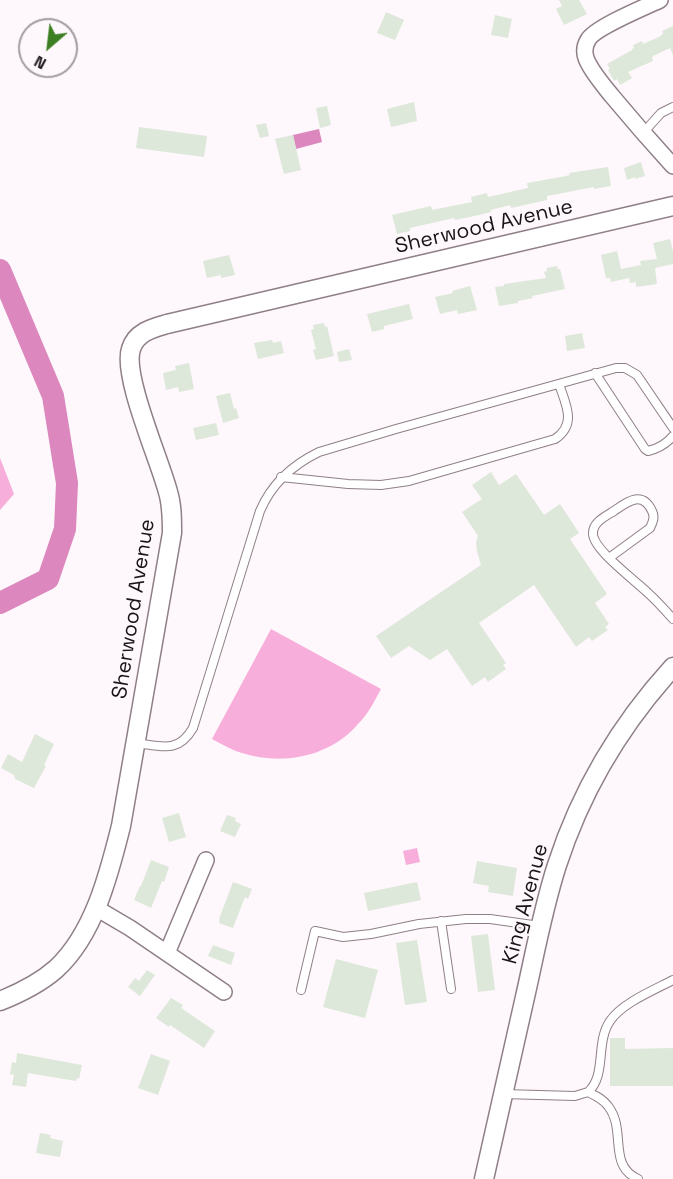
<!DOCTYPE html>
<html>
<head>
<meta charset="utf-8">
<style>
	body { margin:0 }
	#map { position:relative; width:673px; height:1179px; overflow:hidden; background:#fef7fb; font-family:"Space Grotesk",sans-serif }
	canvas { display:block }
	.north { position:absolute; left:18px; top:18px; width:60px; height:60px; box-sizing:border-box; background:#fef7fb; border:2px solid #a39ca0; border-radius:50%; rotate:208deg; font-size:16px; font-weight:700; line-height:24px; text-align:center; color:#1a1417 }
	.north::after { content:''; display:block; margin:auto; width:21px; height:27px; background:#3c8023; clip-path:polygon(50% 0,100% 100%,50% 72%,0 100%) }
</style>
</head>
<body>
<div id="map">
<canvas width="673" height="1179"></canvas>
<div class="north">N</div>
</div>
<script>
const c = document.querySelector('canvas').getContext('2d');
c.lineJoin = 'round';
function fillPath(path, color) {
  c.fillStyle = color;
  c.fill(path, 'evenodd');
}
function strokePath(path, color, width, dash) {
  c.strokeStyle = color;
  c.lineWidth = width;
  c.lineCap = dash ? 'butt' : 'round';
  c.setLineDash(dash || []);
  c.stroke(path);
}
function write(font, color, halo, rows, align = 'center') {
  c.font = font + ' "Space Grotesk",sans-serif';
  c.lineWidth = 4.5;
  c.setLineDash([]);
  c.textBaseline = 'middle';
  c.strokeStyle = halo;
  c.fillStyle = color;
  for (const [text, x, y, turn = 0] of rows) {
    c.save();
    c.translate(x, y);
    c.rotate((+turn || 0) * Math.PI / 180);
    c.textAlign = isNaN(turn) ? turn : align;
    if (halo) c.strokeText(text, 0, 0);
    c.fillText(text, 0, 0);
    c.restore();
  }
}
const green = new Path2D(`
	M0,458L14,494L0,510Z
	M271,629L381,689C374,702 368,714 358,724C330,757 282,766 242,753C231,750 222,744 212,739Z
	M417,848L420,862L406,865L403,851Z`);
const water = new Path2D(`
	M319,129L322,142L296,149L293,135Z`);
const river = new Path2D(`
	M0,270L53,396L67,483L65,529L48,579L0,603`);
const building = new Path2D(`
	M559,0H579L587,14L564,25L556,9L562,6Z
	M386,12L404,20L395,40L377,33Z
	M495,15L512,19L508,38L491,35Z
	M673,26V55L670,48L653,56L652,58L653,61L628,72L632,78L620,85L617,79L614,81L608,70L610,69L607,64L632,50V49L634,48L633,45L642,41L643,44L661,36V35L663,34L662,31Z
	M414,102L417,121L391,127L387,109Z
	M327,106L331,125L320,128L316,108Z
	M266,123L269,136L260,138L256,125Z
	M139,127L207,136L204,157L136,148Z
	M293,135L301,170L284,174L275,139Z
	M641,162L645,176L635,179V177L627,180L624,168Z
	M608,167L611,186L594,189V187L547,196V200L511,208L510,205L491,210V212L479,215L455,220L454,218L410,228V231L397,234L392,215L431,206L432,210L472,202L471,197L487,193L488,197L528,188L527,183L561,177L570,175L569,173Z
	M670,239L673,251V264L655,268L657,284L636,287V282L630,283L629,278L611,282L610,278H606L601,255L617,251L621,269L641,265L640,261L657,259L653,243Z
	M229,255L235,275L221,278V275L207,278L203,261Z
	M557,266L558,269H560L565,289L532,296L533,298L518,301V303L499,306L495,287L504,286V284L546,278L544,272L547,271V268Z
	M470,286L477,310L458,314L457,310L440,314L435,297L453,293L452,291Z
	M409,304L413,319L384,326V329L372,332L367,314Z
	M324,323L325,327L327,326L334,356L316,360L313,350L316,349L311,330L314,329L313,325Z
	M582,333L585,348L567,351L565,336Z
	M272,340L273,343L281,341L284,353L258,359L254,343Z
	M349,349L352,360L339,362L337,352Z
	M189,363L194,389L179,392L178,387L166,390L163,373L176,370L175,366Z
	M230,393L234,409L236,408L239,418L223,423L216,396Z
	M216,423L219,435L196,440L193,428Z
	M491,472L499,485L516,474L544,515L560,504L579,533L570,539L607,594L595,603L609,624L605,627L608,630L592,641L589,637L576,647L534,585L479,623L506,663L503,665L506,669L488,682L485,677L472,686L447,649L430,660L409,646L391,658L376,636L481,565L477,551L476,542L478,536L462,512L482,499L472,485Z
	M35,734L54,744L44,765L46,766L34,788L15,779L14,775L1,768L8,754L22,762Z
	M179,813L186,837L169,842L162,818Z
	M227,815L236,818L235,821L241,824L235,837L220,831Z
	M151,860L169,867L164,882L162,881L151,908L134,900L140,886H141Z
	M477,861L517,868L513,896L488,892L489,886L473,883Z
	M233,882L252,889L248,899L245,897L233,928L219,923L220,919H219Z
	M417,882L421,900L368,911L364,893Z
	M488,934L495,990L478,992L471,936Z
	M417,940L427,1002L405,1005L396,943Z
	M213,945L235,953L231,965L208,956Z
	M336,959L378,970L365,1018L323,1007Z
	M147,970L155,975L140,996L128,987L135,978L139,981Z
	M171,998L183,1005L181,1008L215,1031L204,1048L170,1025L169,1027L156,1018Z
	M610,1038H625V1049L673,1048V1086H610Z
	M17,1053L82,1065L79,1079L77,1078L76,1081L28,1073L26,1087L12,1085L14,1075L10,1074L12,1062L16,1063Z
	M151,1054L170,1061L158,1095L138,1088Z
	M40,1133L51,1135L50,1138L63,1141L60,1157L36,1153Z`);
const service = new Path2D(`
	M643,133L661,113L673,107
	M595,373L645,449L648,451C657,449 667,443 673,436
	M281,477L348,484L381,485L409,481L555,439C577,424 566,405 559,384
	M609,558L650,528C653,522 655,517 652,511C642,490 627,502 614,511C606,516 593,522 593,533C592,549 636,581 648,593C657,601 665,610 673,619
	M136,743C161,746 178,754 193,728L260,511C272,483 292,465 319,452L396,429L616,368H625L637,375L673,428
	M441,921L451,989
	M301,990L315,931L343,937L371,934L419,924L466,919H490L540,926
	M588,1092C607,1075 595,1043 610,1021C622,1003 654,990 673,980
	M503,1094L575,1096L588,1092C596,1096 603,1099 608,1106C627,1130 607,1165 638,1179`);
const minor = new Path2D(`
	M660,0C645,7 594,28 588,40C585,45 584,52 586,58C590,70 604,86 612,96C632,120 652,143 673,166
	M96,908L130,928L224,992
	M167,953L206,860`);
const tertiary = new Path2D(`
	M0,1001C20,993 40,983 56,969C94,934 109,874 121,826L172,533C172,519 172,505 168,492C160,461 122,375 131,349C136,332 153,328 167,324L673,206
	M484,1179C498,1118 511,1058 525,997C535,953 543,908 557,865C581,791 621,724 673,667`);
const streetNames = [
	["Sherwood Avenue",484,227,-13],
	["Sherwood Avenue",134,609,-81],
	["King Avenue",526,904,-75]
];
fillPath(green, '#f8aedb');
fillPath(water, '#dc87bd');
strokePath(river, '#dc87bd', 22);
fillPath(building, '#dde8da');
strokePath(service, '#8f7f88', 10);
strokePath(minor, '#8f7f88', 18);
strokePath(tertiary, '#8f7f88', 21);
strokePath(service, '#fff', 8);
strokePath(minor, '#fff', 15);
strokePath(tertiary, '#fff', 18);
write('21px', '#1a1417', '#fef7fb', streetNames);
</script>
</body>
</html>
